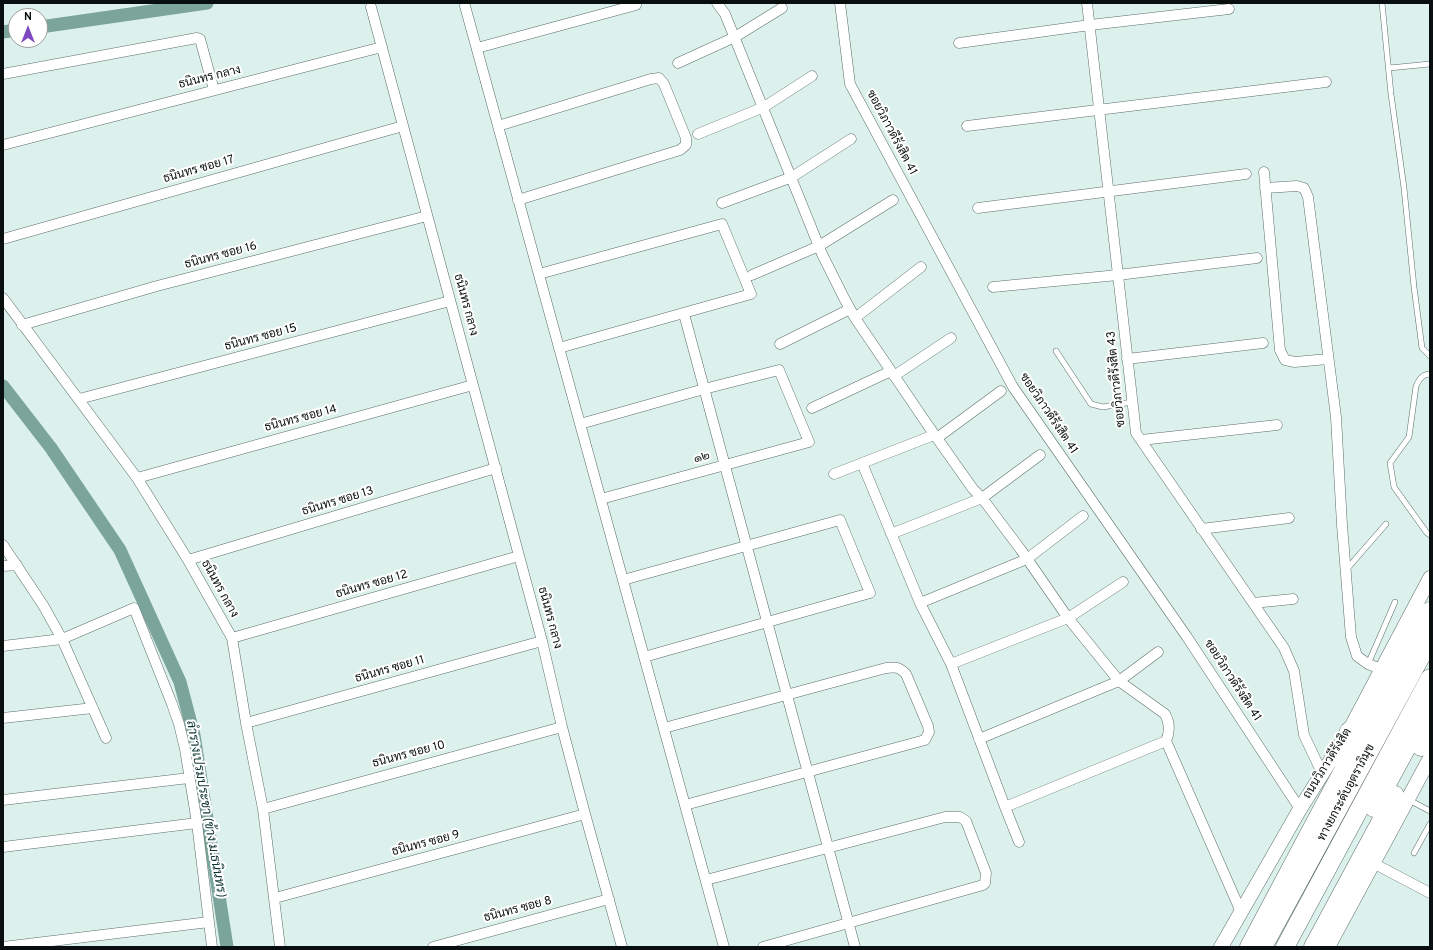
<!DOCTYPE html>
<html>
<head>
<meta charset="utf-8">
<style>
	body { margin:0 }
	#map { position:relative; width:1433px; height:950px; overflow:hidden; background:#dcf1ec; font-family:Overpass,sans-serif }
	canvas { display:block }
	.frame { position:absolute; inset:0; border:4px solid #080f0e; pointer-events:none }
	.north { position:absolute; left:8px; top:8px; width:40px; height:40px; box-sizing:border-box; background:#fff; border:1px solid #9c9f9f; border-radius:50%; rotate:0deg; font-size:11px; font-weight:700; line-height:16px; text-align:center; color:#080f0e }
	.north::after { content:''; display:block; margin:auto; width:14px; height:18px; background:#7d48c0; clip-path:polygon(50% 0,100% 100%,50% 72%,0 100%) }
</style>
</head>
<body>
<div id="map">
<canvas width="1433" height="950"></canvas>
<div class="frame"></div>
<div class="north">N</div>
</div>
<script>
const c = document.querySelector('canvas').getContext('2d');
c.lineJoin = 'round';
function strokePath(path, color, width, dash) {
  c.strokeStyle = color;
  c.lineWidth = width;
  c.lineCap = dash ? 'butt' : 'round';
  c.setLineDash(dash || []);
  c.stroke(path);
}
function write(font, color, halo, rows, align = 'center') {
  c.font = font + ' Overpass,Sarabun,sans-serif';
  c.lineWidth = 4;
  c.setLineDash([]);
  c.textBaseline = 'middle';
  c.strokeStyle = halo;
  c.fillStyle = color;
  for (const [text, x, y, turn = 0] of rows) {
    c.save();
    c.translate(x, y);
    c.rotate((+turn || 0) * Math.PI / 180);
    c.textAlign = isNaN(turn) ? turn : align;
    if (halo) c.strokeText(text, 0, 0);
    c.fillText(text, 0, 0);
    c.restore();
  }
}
const canal = new Path2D(`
	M40,27L207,3
	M3,32L16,30
	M3,386L51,448L120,550L180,682L194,735L227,947`);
const lane = new Path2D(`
	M1382,3L1391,94L1404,188L1414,287L1422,348L1430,356
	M1389,68L1430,64
	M1056,351L1091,404L1103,407L1132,402
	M1430,374C1422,374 1419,380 1416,386L1409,437L1390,463L1394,487L1427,533L1430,535
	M1346,570L1386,524
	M1368,664L1395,602
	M1409,800L1430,811
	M1414,853L1430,824`);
const street = new Path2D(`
	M717,3L725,14L822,254L844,298L855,318L927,424L973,489L982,498L1021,550L1068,618L1119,681L1165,714C1170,723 1170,732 1166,741L1005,807
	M840,3L850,84L1013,387L1187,637L1300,809
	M1087,3L1136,433L1284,648L1294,671L1304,735L1322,773
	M465,6L724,947
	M371,7L542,641L562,727L585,814L622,947
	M959,43L1090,25L1229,9
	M477,48L636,5
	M678,63L735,37L782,8
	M3,74L197,38L200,39L214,90
	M498,126L651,79L659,78L664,84L686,138V145L680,150L518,200
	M967,126L1326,82
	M698,134L764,107L812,76
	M3,145L382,47
	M1264,172L1280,350L1285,360L1295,362L1328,359
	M1265,188L1297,186L1304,188L1308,197L1336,417L1342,525L1351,637L1357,656L1368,664L1381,669
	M722,203L792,177L851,139
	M978,208L1246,174
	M3,239L403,126
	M539,274L722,224L751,294L559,348
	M752,275L819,246L893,200
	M993,287L1118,275L1257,258
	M3,298L137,478L188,560L232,638L246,723L263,809L280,947
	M684,314L855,947
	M855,318L921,267
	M22,325L157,286L427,216
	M780,344L850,309
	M1127,359L1263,343
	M894,376L951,338
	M79,399L450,301
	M812,408L891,371
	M580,424L704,389L779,370L809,442L601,499
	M937,438L1001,391
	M1141,440L1277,425
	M862,463L920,603L951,664L1005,807L1019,842
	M834,474L934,435
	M137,478L473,385
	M1201,529L1289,518
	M891,534L982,498L1040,455
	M3,545L43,605L62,639L106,738
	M188,560L496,468
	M3,566L17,565
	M623,580L840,520L870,593L644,657
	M920,603L1027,559L1083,516
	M1253,603L1293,599
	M232,638L519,556
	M3,646L62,639L134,608L172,704L179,724L185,749L197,823L212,947
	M951,664L1068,618L1123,582
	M3,718L93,708
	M246,723L542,641
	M664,728L886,668C897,667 899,667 906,674L928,726L929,732L925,740L685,805
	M979,739L1119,681L1158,652
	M1166,741L1241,912
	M3,800L189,778
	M263,809L562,727
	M3,847L197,823
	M1373,863L1430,893
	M706,880L945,817H960L966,821L986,873L985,883L983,885L763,947
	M275,898L585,814
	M3,947L209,922
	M433,947L609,899`);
const secondary = new Path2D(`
	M1221,947L1300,809L1349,731L1430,578
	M1328,947L1430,758`);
const highway = new Path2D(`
	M1421,747L1430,735
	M1341,759L1349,731
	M1374,808L1430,705
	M1249,947L1326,802L1430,611
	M1263,947L1430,640
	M1285,947L1430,678
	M1313,947L1395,795`);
const streetNames = [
	["ธนินทร กลาง",210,78,-14],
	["ซอยวิภาวดีรังสิต 41",891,133,62],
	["ธนินทร ซอย 17",199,170,-16],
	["ธนินทร ซอย 16",221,256,-15],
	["ธนินทร กลาง",465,305,75],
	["ธนินทร ซอย 15",261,338,-15],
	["ซอยวิภาวดีรังสิต 43",1117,379,-96],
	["ซอยวิภาวดีรังสิต 41",1048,414,56],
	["ธนินทร ซอย 14",301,419,-15],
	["๑๒",702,458,-15],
	["ธนินทร ซอย 13",338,502,-17],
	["ธนินทร ซอย 12",372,585,-16],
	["ธนินทร กลาง",219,589,61],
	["ธนินทร กลาง",549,618,75],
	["ธนินทร ซอย 11",390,670,-16],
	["ซอยวิภาวดีรังสิต 41",1232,681,57],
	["ธนินทร ซอย 10",409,755,-15],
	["ถนนวิภาวดีรังสิต",1328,764,-58],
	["ทางยกระดับอุตราภิมุข",1347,793,-62],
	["ธนินทร ซอย 9",426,844,-15],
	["ธนินทร ซอย 8",518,910,-15]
];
const waterNames = [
	["ลำรางเปรมประชา (ข้าง ม.ธนินทร)",205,809,80]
];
strokePath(canal, '#7ba49b', 13);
strokePath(lane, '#5c6e6a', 6);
strokePath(street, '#5c6e6a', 11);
strokePath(secondary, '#5c6e6a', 15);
strokePath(highway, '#5c6e6a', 19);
strokePath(lane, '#fff', 5);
strokePath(street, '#fff', 10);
strokePath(secondary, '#fff', 14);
strokePath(highway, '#fff', 18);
write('12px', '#080f0e', '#fff', streetNames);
write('italic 13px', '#0d352e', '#fff', waterNames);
</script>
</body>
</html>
